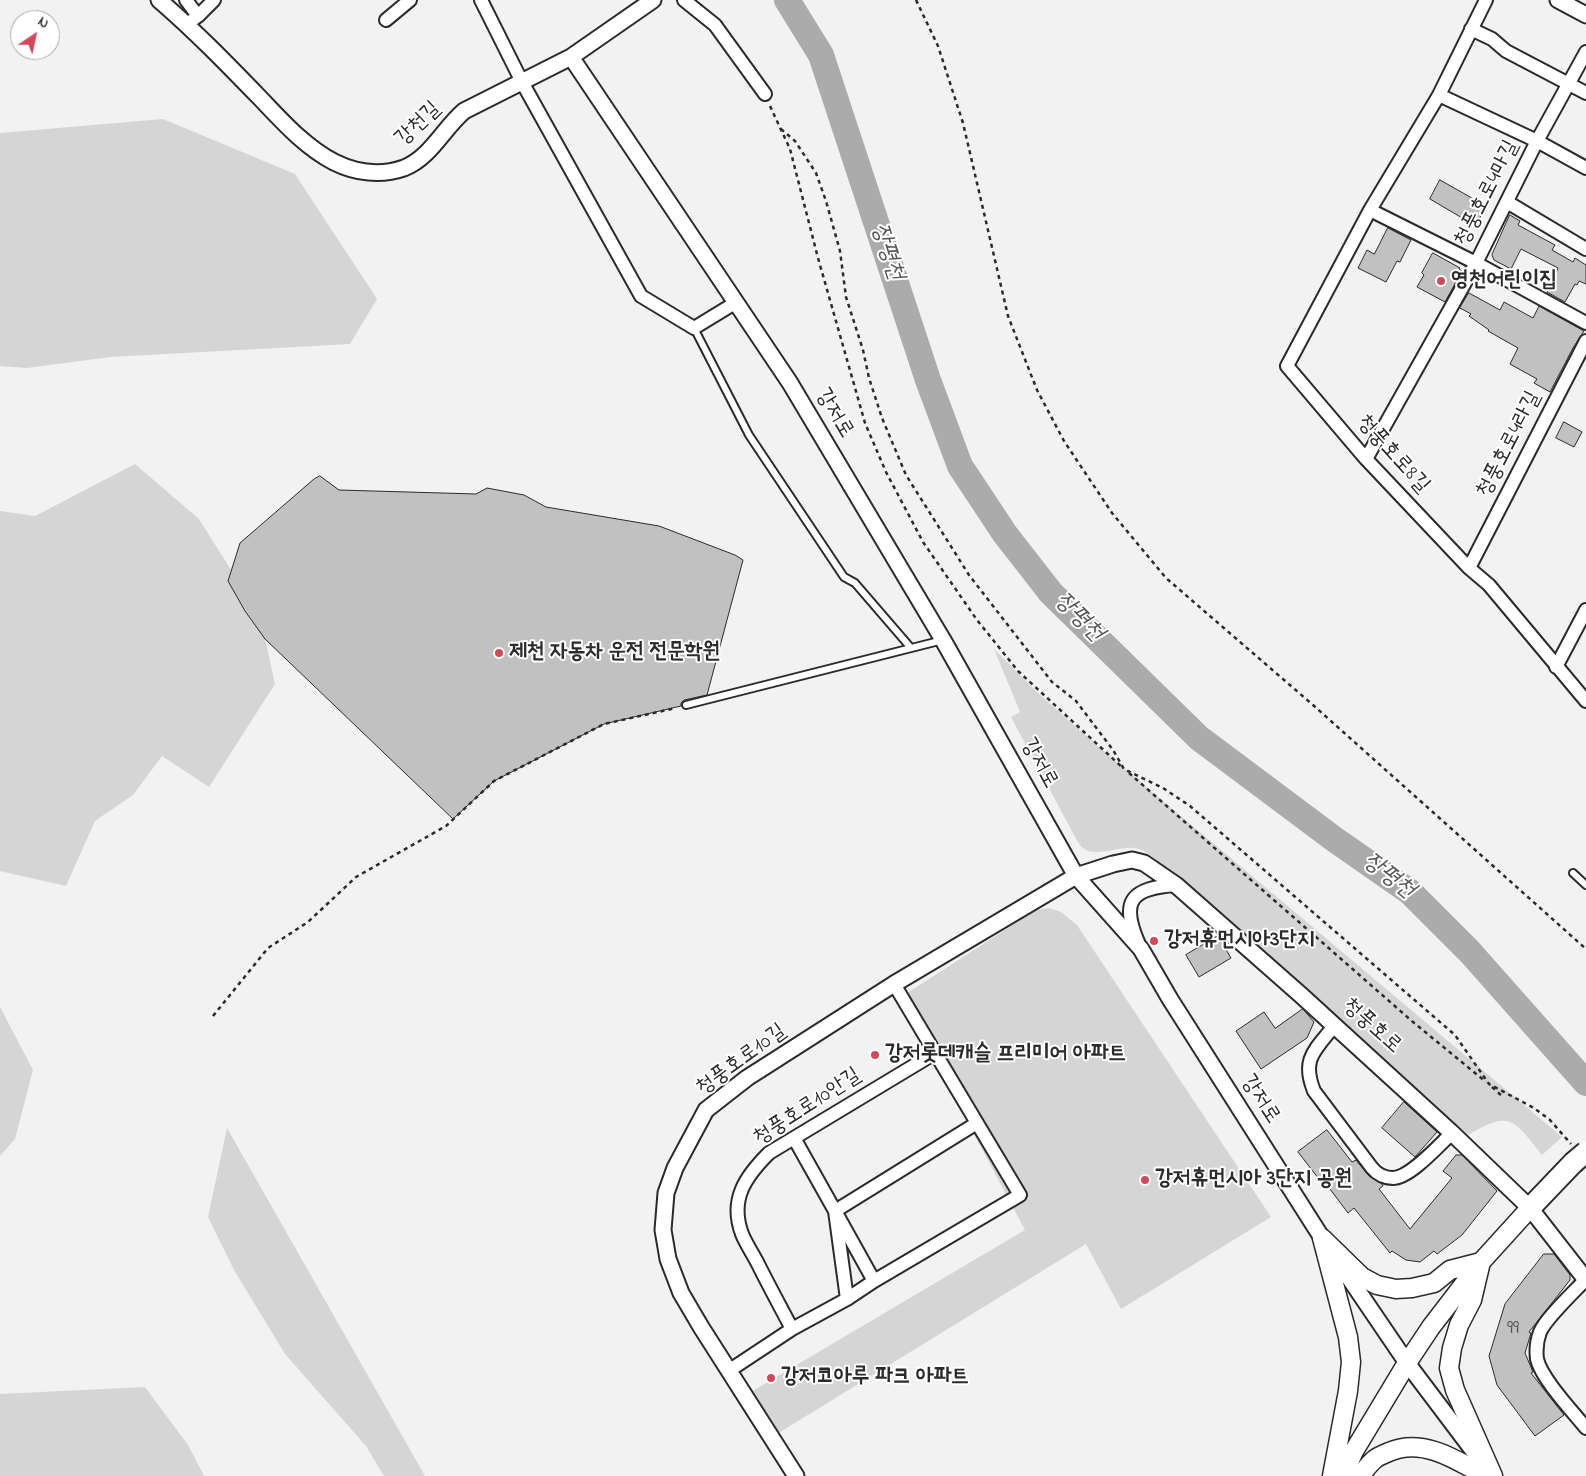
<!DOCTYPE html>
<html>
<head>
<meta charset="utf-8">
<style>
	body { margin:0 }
	#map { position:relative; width:1586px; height:1476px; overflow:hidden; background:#f2f2f2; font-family:"Indie Flower",sans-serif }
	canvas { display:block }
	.north { position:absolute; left:10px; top:10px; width:50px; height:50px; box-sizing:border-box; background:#fff; border:1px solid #aaa; border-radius:50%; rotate:34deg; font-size:14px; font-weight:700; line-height:20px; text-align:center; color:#2b2b2b }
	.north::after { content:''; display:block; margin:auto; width:18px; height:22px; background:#d1495b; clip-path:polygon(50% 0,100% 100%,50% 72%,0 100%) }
</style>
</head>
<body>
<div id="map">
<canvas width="1586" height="1476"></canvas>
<div class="north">N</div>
</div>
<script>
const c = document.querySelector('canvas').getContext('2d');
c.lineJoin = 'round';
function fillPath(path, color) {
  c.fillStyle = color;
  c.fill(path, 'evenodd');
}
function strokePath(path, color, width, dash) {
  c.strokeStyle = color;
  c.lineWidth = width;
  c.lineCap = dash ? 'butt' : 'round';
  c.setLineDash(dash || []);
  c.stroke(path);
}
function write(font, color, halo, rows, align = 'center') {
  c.font = font + ' "Indie Flower","Poor Story",sans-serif';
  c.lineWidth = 4;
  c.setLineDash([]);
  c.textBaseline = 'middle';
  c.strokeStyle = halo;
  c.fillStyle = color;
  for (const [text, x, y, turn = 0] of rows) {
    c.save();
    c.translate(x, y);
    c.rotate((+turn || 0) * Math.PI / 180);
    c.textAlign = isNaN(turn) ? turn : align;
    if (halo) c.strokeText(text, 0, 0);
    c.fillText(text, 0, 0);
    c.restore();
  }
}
const green = new Path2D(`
	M163,119L295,174L377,299L350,344L110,357L27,368L0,366V133Z
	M135,464L199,519L260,616L275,684L209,787L162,756L133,795L95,821L66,886L0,871V511L35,516Z
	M994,649L1038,693L1100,748L1562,1137L1542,1155C1513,1119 1511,1110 1468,1135L1341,1020L1155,859C1149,854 1142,849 1134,848C1119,846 1095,858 1083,848C1079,845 1076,839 1074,835L1011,717L1020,712Z
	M1049,908L1061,912L1077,925L1271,1217L1121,1309L1086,1244L772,1437L744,1396L1025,1230L901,997L1036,910Z
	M0,1007L33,1070L15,1139L0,1156Z
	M227,1128L425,1476H384L366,1446L285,1354L234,1270L208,1217Z
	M145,1387L188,1445L204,1476H0V1394Z`);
const river = new Path2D(`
	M787,0L821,55L928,380L960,466L1005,534L1051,593L1199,738L1334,839L1410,892L1469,951L1586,1083`);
const building = new Path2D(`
	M1440,180L1486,206L1479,219L1473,215L1469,222L1430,199Z
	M1510,215L1520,221L1518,225L1555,245L1552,250L1573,262L1575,258L1586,265V284L1579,281L1577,285L1575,284L1565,302L1547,292L1558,268L1521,249L1511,269L1494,260L1492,255Z
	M1388,228L1411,240L1400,262L1397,261L1386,282L1358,268L1367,250L1374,254Z
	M1433,253L1460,268L1459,269L1462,271L1445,302L1417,287L1424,275L1422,273Z
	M1469,293L1500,310L1504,302L1533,318L1539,306L1584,331L1573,348L1550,392L1534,383L1537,379L1510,364L1518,348L1488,331L1489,330L1469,316L1471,314L1460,308Z
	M1564,422L1582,432L1574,447L1556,438Z
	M320,476L339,490L476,494L487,488L524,495L546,507L659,526L735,555L743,560L707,695L684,700L681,703V706L604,724L494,781L453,819L265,639L245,611L228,581L240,543L314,479Z
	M1218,936L1231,958L1199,977L1186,955Z
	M1303,1009L1314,1022L1307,1038L1261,1069L1236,1031L1264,1012L1275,1028Z
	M1404,1102L1437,1132L1415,1157L1382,1128Z
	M1327,1130L1352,1162L1356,1160L1369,1176L1382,1184L1383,1186L1379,1189L1410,1229L1452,1178L1443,1171L1456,1155H1462L1497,1191L1462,1235L1437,1254L1434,1251L1420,1262L1406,1260L1392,1251L1390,1253L1354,1208L1348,1213L1324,1181L1322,1183L1298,1152Z
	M1544,1254H1554L1570,1275V1280L1529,1332L1531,1333L1525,1353L1533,1372L1531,1373L1564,1415L1535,1436L1497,1385L1489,1356L1505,1304Z`);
const path = new Path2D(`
	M916,0L938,46L963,123L1008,316L1037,390L1064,441L1112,513L1166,578L1313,705L1586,949
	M770,106L790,149L818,258L865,423L886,472L923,542L977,620L1018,671L1123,768
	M781,129L795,141L816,173L826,201L840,251L846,297L863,350L869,378L882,418L906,475L969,575L1052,682L1076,701L1113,750L1124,769L1163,788L1190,806L1455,1035L1489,1084L1534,1108L1550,1120L1571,1144
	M1129,773L1413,1022L1486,1082
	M213,1016L268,948L308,922L356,877L446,826L494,781L604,724L676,708
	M1492,1087L1502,1096`);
const service = new Path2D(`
	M694,328L749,435L844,577L855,583L911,648
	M686,705L943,640
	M1573,873L1586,885`);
const minor = new Path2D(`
	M186,0L198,16
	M481,0L522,82L641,296L694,328L735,303
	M684,0L715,25L765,94
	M1486,0L1439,95L1370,210L1287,366L1366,459L1469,568L1489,585L1586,701
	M386,20L410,0
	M187,24L198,16L214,0
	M1471,29L1492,39L1506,51L1586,93
	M1439,95L1537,141L1586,168
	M1507,202L1586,249
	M1370,210L1476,263L1586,323
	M1366,459L1476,263L1537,141L1586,52
	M1469,568L1586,341
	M1556,667L1586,610
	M1138,942C1120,900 1132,888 1176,885
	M1334,1026C1315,1050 1301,1059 1314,1091L1372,1168C1377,1174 1385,1178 1393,1178C1410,1178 1439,1145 1452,1133
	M794,1138L835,1211L847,1299
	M1586,1279C1574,1292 1546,1318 1540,1332C1537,1340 1536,1351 1537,1359C1541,1378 1573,1412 1586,1428
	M874,1281L835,1211L977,1123
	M792,1329C781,1308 769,1286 758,1264C753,1254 746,1244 742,1234C729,1199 746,1176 769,1153L935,1053
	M730,1370L792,1329L847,1299L874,1281L1020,1195L894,984`);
const tertiary = new Path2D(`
	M159,0C195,31 227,64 260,98C282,121 305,147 334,162C356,173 381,176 404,168C430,158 443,129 464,111L571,57L653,0
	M1558,0L1586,15
	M571,57L790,383L943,640L1076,876L1141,949L1170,999L1322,1238L1407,1363L1484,1465
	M796,1476L701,1327L681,1293L668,1259L663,1230L666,1193L675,1168L706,1110L747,1078L894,984L1076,876L1113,864L1132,860L1144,863L1176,885L1302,996L1452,1133L1530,1208L1586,1280`);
const secondary = new Path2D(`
	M1332,1476L1348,1391L1351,1362L1348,1337L1322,1238L1362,1277L1377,1285L1396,1289L1412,1288L1434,1283L1450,1270L1481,1262L1472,1300L1459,1325L1452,1348L1449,1368L1455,1390L1493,1476
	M1343,1476L1354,1451L1407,1363L1431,1327L1481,1262L1530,1208
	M1360,1476C1365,1470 1369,1464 1375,1459C1379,1456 1384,1454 1389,1452C1422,1437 1457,1460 1485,1476`);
const primary = new Path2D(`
	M1530,1208L1573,1163`);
const primaryBridge = new Path2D(`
	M1573,1163L1586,1152`);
const markers = [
	[1441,281,5,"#d1495b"],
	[499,653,5,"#d1495b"],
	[1154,941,5,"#d1495b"],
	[875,1055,5,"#d1495b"],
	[1145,1180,5,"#d1495b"],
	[771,1378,5,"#d1495b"]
];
const numberNames = [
	["99",1513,1330]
];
const streetNames = [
	["강천길",419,125,-44],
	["청풍호로4마길",1488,194,-63],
	["강저로",833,414,59],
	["청풍호로4라길",1510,445,-63],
	["청풍호로8길",1392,455,48],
	["강저로",1038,764,61],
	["청풍호로",1371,1027,42],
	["청풍호로10길",742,1061,-36],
	["강저로",1259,1100,57],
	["청풍호로10안길",808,1108,-33]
];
const poiNames = [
	["영천어린이집",1451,281],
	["제천 자동차 운전 전문학원",509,653],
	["강저휴먼시아3단지",1164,941],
	["강저롯데캐슬 프리미어 아파트",885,1055],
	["강저휴먼시아 3단지 공원",1155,1180],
	["강저코아루 파크 아파트",781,1378]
];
const waterNames = [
	["장평천",886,252,72],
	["장평천",1078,618,45],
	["장평천",1388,877,38]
];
fillPath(green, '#d5d5d5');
strokePath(river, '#ababab', 26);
fillPath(building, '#c1c1c1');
strokePath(building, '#2b2b2b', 1);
strokePath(service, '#2b2b2b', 10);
strokePath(minor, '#2b2b2b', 16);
strokePath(tertiary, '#2b2b2b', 19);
strokePath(secondary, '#2b2b2b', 21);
strokePath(primary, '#2b2b2b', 24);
strokePath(path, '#2b2b2b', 2.5, [4, 4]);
strokePath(service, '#fff', 6);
strokePath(minor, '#fff', 12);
strokePath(tertiary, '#fff', 15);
strokePath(secondary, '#fff', 18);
strokePath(primary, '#fff', 20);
strokePath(primaryBridge, '#2b2b2b', 24, []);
strokePath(primaryBridge, '#fff', 20);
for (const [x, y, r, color] of markers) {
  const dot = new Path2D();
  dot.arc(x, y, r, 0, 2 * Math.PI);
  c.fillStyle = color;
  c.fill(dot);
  strokePath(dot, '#fff', 2);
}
write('20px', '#505050', null, numberNames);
write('22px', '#2b2b2b', '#fff', streetNames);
write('bold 22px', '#2b2b2b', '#fff', poiNames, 'left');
write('italic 24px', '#585858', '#fff', waterNames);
</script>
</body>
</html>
